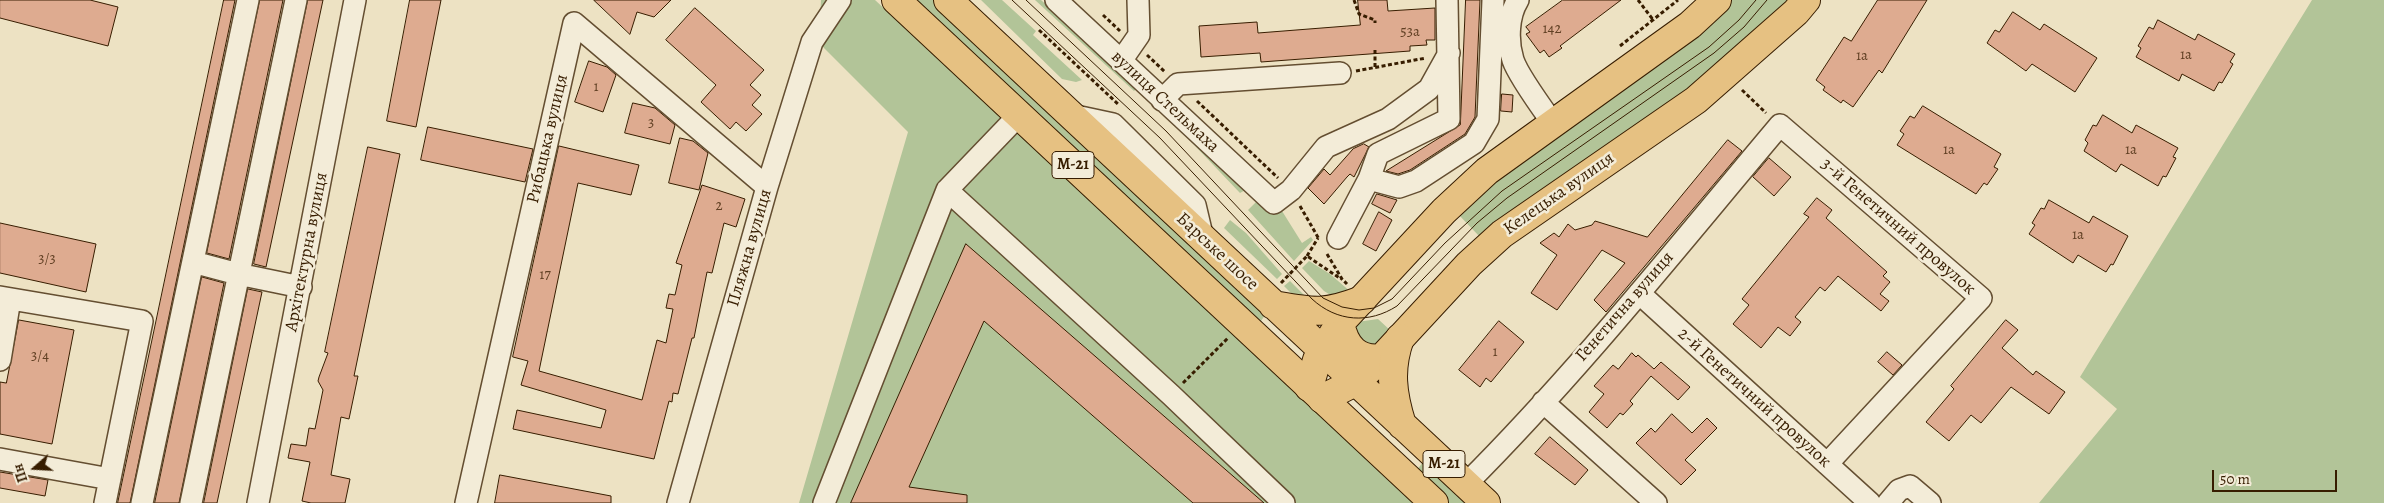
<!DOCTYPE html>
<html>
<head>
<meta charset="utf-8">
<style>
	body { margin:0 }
	#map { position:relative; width:2384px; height:503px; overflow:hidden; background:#ede2c3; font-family:Alegreya,serif }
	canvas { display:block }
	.north { position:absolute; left:10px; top:443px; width:50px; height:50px; -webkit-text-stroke:4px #f3ecd8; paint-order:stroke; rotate:251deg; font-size:14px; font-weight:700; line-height:20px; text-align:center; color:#371d00 }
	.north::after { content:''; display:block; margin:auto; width:18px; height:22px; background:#371d00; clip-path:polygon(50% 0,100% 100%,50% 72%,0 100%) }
	.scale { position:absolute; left:2212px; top:470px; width:125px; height:22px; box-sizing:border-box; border:2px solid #371d00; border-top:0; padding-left:6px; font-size:15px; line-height:18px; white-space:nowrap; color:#371d00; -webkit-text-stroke:4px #f3ecd8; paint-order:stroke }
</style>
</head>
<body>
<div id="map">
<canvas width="2384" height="503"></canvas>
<div class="north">Пн</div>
<div class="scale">50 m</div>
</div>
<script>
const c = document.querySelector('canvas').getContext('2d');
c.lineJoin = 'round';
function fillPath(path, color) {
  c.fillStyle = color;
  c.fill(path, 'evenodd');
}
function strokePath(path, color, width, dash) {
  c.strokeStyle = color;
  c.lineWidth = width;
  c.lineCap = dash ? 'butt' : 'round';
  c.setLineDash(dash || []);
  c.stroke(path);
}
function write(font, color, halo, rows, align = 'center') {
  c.font = font + ' Alegreya,serif';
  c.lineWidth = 5;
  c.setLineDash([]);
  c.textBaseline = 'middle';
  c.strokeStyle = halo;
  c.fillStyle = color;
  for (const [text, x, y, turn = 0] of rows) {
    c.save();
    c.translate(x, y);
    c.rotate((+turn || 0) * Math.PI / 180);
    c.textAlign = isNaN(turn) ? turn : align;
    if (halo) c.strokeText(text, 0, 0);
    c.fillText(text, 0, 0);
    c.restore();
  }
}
const green = new Path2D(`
	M821,0H875L1415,503H799L908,132L819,43Z
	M913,0H934L1263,310L1265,315L1261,321L1253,320Z
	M981,0H1002L1036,31L1033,35L1082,80L1076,82L1062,79Z
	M1035,0H1041L1137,88L1134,91Z
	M1731,0H1791L1688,90L1516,207L1479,236L1458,214L1493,180L1724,8Z
	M2312,0H2384V503H2039L2117,409L2080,377Z
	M1179,126L1247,189L1240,193L1178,128Z
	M1258,200L1269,209L1282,211L1302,243L1311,237L1313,240L1294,261L1248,210Z
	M1230,220L1246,233L1282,274L1277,279L1224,228Z
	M1309,261L1330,274L1352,293L1337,299L1324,291L1302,268Z
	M1290,281L1313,304L1293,295L1284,286Z
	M1378,319L1391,331L1373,348L1369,350L1352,329L1357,322Z
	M1431,452L1486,503H1434L1409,480Z`);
const building = new Path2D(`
	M0,0H90L118,7L108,46L0,18Z
	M224,0H235L130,503H118Z
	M260,0H283L229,259L207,253Z
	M308,0H323L266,267L254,264Z
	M410,0H441L416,127L387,121Z
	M594,0H671L654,17L637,12L630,34Z
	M1358,0H1387L1388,11L1435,8V40H1426L1427,45L1410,46V51L1261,62L1260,53L1201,57L1199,26L1257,22L1258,33L1360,25Z
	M1466,0H1480L1475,117L1465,134L1410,170L1398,174L1386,171L1460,125Z
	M1563,0H1621L1560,46L1562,48L1549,57L1544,50L1540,53L1526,34L1530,32L1526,27Z
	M1878,0H1927L1882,73L1879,70L1853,107L1843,100L1841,103L1823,90L1825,87L1816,80L1844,37L1851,41Z
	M695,8L764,70L750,85L761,95L752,105L762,114L746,131L736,122L730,129L701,102L716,85L666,40Z
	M2013,12L2040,30L2044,24L2097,58L2075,92L2032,64L2026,71L1987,43L1995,30L1999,32Z
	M2158,20L2195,40L2198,34L2235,54L2230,62L2233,64L2222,83L2219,82L2214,91L2182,74L2179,81L2136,57L2141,48L2138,46L2149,27L2153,29Z
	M589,61L607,67L616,75L603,112L575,102Z
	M1502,94L1513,95L1512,112L1501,111Z
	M633,103L655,108L675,125L670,144L625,133Z
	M1923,106L2001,154L1994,167L1998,169L1987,185L1984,183L1976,194L1897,145L1904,134L1900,131L1910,116L1914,118Z
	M2103,115L2132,133L2136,125L2178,148L2173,157L2176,158L2166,177L2163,176L2158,186L2121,164L2116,172L2084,151L2088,143L2085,140L2093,125L2096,126Z
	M428,127L533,149L525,182L421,160Z
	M680,138L693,141L708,153L699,190L669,183Z
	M1728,140L1742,151L1606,312L1594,300L1625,263L1602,250L1557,310L1531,293L1557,255L1540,243L1554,233L1559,237L1568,224L1575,230L1592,225L1595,221L1647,237Z
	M1364,144L1369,147L1354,177L1350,174L1347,177L1324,204L1308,188L1324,169L1330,175L1353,149Z
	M559,146L639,165L631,195L578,183L539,371L642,400L657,340L666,343L673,309L666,308L669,294L675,295L682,265L676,263L702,185L745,199L736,227L724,223L712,273L707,272L694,338H692L678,394L673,393L672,402L669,401L654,459L513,429L517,410L601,428L606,410L521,385L528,361L513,357Z
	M368,147L400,154L354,376H358L349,419L341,417L331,475L350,479L345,503H311L302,501L310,462L288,458L291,444L306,446L309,428L315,429L323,390L318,381L319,377L328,353L325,352Z
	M1769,158L1791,177L1774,196L1753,177Z
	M1377,194L1397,200L1390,213L1372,204Z
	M1817,198L1832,210L1826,218L1887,272L1883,276L1890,282L1880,294L1889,301L1881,311L1838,276L1825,291L1820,287L1795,317L1801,322L1790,336L1778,327L1761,348L1733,324L1749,305L1742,299L1809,217L1804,214Z
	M2049,200L2089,223L2093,216L2128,236L2113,265L2111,264L2106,272L2078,255L2073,263L2029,234L2035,225L2032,223L2041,208L2044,209Z
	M1379,212L1392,220L1376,251L1363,244Z
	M0,223L96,244L86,292L0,273Z
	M966,244L1264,503H1193L984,321L909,487L967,495V503H851Z
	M202,277L224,283L179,503H155Z
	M248,289L262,292L217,503H204Z
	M19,320L74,330L52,444L0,434V382L6,383Z
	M2006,320L2018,330L2002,348L2033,375L2036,371L2065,392L2049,414L2011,387L1981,423L1971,415L1949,441L1926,422L1954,389L1951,386Z
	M1499,321L1524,342L1491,382L1486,378L1480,387L1459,370Z
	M1887,352L1902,365L1893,375L1878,362Z
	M1632,353L1636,357L1638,355L1654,369L1661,362L1690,387L1678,400L1651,376L1630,401L1633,404L1623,415L1620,413L1607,428L1589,412L1604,394L1594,386L1613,365L1618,369Z
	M1672,414L1692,433L1707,418L1717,428L1685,460L1696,470L1681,485L1636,443L1651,428L1655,432Z
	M1550,437L1588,470L1575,485L1535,454Z
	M0,472L48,480L45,496L0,488Z
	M500,475L611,496V503H495Z`);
const path = new Path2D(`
	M1354,0L1359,14L1375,20V23
	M1638,0L1654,21
	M1103,15L1120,31
	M1039,30L1119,105
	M1620,46L1678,0
	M1375,50V69
	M1147,55L1165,72
	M1356,71L1426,58
	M1742,90L1766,113
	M1197,101L1278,178
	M1300,206L1319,239
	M1327,254L1342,279L1347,284
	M1307,256L1318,238
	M1281,283L1307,256L1341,279
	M1183,383L1228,338`);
const minor = new Path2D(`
	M1056,0L1274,203L1291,190L1326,147L1388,119L1429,89L1449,53
	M1447,0L1449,119L1378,154L1369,179L1399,187L1416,181L1474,143L1488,119L1493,0
	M1518,0C1508,16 1507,41 1513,60C1518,75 1542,108 1552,122
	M1121,61L1139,35L1138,0
	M1162,100L1178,84L1340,73
	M1071,115L1113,124L1195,205L1203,239
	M947,190L1019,115
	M1338,238L1369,179
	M193,262L238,274L301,287
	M1639,293L1870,503
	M0,297L142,321L105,503
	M0,360L10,299
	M1543,402L1656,503
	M0,459L110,479
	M1466,484C1578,372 1678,246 1780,125L1981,298L1827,464
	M142,503L248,0
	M191,503L296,0
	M258,503L355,0
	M466,503L574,23L767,187
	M678,503L767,187L812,42L840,0
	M824,503L947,190L1171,395L1284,503
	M1888,503L1899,490L1910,486L1930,503`);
const major = new Path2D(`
	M1340,323C1345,347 1357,361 1382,358
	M1309,387L1317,360L1340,323L1444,211L1487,171L1690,25L1717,0
	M1322,399L1355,382L1382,358L1469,264L1502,234L1696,100L1796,12L1806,0`);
const highway = new Path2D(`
	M896,0L1434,503
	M948,0L1486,503
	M1273,305C1313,312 1323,315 1362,300
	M1400,338C1389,369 1392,393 1402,425`);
const tram = new Path2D(`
	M1012,0L1160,138L1312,299C1337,322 1369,324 1397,306L1477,223L1507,198L1714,53L1744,27L1767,0
	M1026,0L1166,131L1323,298L1342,307L1359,310L1374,308L1392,299L1445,243L1502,191L1709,47L1739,20L1756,0`);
const numberNames = [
	["142",1552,29],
	["53а",1410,32],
	["1а",2186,55],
	["1а",1862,56],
	["1",596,87],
	["3",651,123],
	["1а",1949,150],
	["1а",2131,150],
	["2",719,206],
	["1а",2078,235],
	["3/3",47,259],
	["17",545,275],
	["1",1495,352],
	["3/4",40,356]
];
const shields = [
	[1073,165,42],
	[1444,464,42]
];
const shieldNames = [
	["М-21",1073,165],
	["М-21",1444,464]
];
const streetNames = [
	["вулиця Стельмаха",1165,102,43],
	["Рибацька вулиця",548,139,-77],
	["Келецька вулиця",1559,194,-35],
	["3-й Генетичний провулок",1898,227,41],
	["Пляжна вулиця",750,248,-74],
	["Архітектурна вулиця",307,252,-79],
	["Барське шосе",1217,252,43],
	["Генетична вулиця",1625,307,-49],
	["2-й Генетичний провулок",1754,398,42]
];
fillPath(green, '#b2c498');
fillPath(building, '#deab90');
strokePath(building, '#371d00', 1);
strokePath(minor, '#644e31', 24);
strokePath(major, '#371d00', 30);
strokePath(highway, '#371d00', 30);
strokePath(path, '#371d00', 3, [4, 2.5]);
strokePath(minor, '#f3ecd8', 21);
strokePath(major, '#e6c182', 28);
strokePath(highway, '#e6c182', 28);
strokePath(tram, '#371d00', 1);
write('15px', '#614024', null, numberNames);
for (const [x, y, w] of shields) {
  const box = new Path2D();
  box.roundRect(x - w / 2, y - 13.5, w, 27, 4);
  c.fillStyle = '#f3ecd8';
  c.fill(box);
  strokePath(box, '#371d00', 1);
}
write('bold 16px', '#371d00', null, shieldNames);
write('18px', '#371d00', '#f3ecd8', streetNames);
</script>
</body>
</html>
